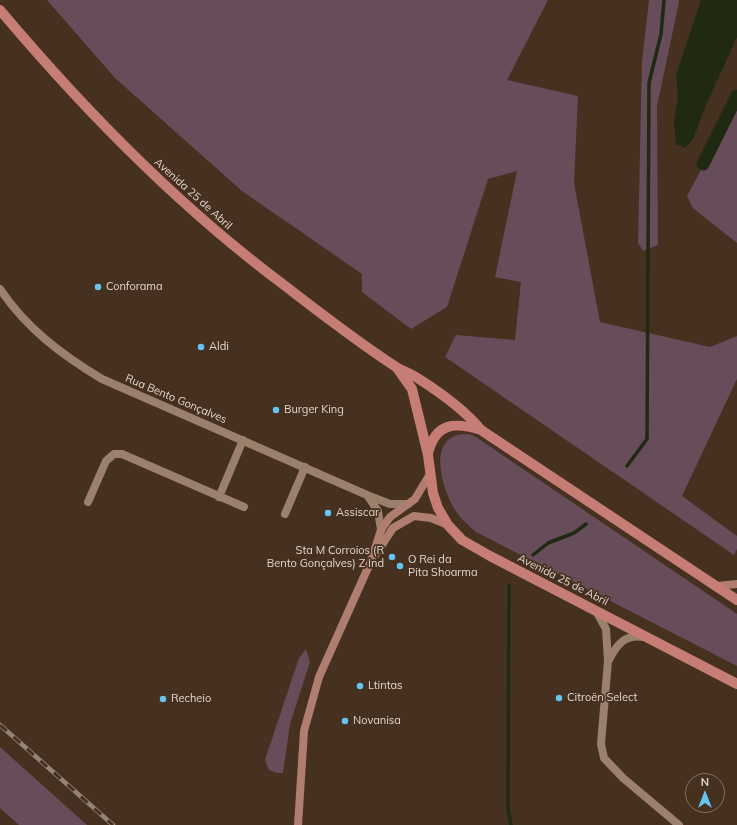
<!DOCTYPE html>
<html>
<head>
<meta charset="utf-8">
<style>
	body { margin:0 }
	#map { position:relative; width:737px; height:825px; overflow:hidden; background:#463020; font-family:Mulish,sans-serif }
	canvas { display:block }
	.north { position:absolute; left:685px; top:773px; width:40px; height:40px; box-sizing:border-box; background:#463020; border:1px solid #857264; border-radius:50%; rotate:0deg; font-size:11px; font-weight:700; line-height:16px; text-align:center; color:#e3d5cb }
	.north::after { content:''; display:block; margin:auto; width:14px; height:18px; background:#65c5ee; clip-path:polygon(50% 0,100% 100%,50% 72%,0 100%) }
</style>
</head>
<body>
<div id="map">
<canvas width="737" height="825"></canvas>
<div class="north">N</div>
</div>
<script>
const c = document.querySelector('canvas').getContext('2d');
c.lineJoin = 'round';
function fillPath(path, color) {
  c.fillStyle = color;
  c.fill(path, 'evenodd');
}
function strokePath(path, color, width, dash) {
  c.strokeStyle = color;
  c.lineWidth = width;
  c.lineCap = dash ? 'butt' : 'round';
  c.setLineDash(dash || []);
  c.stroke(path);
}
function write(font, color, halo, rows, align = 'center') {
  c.font = font + ' Mulish,sans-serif';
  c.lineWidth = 3.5;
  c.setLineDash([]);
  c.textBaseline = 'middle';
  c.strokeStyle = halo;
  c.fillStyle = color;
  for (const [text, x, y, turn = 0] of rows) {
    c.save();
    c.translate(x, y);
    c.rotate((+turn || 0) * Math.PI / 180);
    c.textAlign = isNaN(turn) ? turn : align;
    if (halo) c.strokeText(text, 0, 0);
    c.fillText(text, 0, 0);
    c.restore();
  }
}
const green = new Path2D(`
	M47,0H548L507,80L578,96L574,183L600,322L710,347L737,336V379L682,496L737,536V549L734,555L445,357L456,335L515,340L521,282L495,277L517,171L488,179L447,307L411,329L362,292V274L242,191L115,78Z
	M649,0H679V2L657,106L658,245L643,251L638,243L642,62Z
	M737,103V243L693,208L687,196Z
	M467,434L473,435L737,614V666L476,532C469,526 460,518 455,510C442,488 425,434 467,434Z
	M306,649L310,662L290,724L283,773H277L269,770L265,760L299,658Z
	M0,747L87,825H19L0,808Z`);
const water = new Path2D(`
	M701,0H737V37L706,105L693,139L685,148L676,144L674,123L678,96L676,75Z`);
const stream = new Path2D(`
	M627,466L647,439L649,83L661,34L664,0
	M533,555L548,543L574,533L586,524
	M509,585L508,807L511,825`);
const canal = new Path2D(`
	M703,164L737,96`);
const street = new Path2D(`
	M0,289C26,328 62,355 102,379L367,495
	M219,497L243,440
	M88,502L106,461L114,454H122L244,507
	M285,514L305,467
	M381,530L378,511L367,495L390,504H408
	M596,611L606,629L608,661L601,744L604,758L623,778L679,825
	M609,660C617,644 625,634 644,637`);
const secondary = new Path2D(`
	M376,554L393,528L414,516L431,518L448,525
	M717,586L737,584
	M298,825L304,731L319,677L371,561L381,530L390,517L415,499L430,474`);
const primary = new Path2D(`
	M0,10C85,111 178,206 284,285C320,313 358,342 396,367C403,371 412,374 419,379C441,393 464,409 481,430
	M397,368L412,389L428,455L433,493L438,508L448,525L462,540L490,556L737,684
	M428,453C436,422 455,422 481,430L737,600`);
const rail = new Path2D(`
	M0,725L113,825`);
const markers = [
	[98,287,4,"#65c5ee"],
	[201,347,4,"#65c5ee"],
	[276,410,4,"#65c5ee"],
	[328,513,4,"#65c5ee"],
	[392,557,4,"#65c5ee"],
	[400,566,4,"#65c5ee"],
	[360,686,4,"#65c5ee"],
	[559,698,4,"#65c5ee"],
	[163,699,4,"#65c5ee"],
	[345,721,4,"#65c5ee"]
];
const streetNames = [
	["Avenida 25 de Abril",193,194,42],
	["Rua Bento Gonçalves",176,399,23],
	["Avenida 25 de Abril",563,580,27]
];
const poiNames = [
	["Conforama",106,287],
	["Aldi",209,347],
	["Burger King",284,410],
	["Assiscar",336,513],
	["Sta M Corroios (R",384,551,"right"],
	["Bento Gonçalves) Z Ind",384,564,"right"],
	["O Rei da",408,560],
	["Pita Shoarma",408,573],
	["Ltintas",368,686],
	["Citroën Select",567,698],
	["Recheio",171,699],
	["Novanisa",353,721]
];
fillPath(green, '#664d59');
fillPath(water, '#202912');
strokePath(stream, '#202912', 3.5);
strokePath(canal, '#202912', 13);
strokePath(street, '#9b806e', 8);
strokePath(secondary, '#b07e71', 8);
strokePath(primary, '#c57d75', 10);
strokePath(rail, '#958376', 4.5);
strokePath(rail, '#463020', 3, [9]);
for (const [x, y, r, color] of markers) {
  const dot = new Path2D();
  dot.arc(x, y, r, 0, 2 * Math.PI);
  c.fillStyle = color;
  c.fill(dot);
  strokePath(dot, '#463020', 1.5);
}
write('11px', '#e3d5cb', '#463020', streetNames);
write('11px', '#e3d5cb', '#463020', poiNames, 'left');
</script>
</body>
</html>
